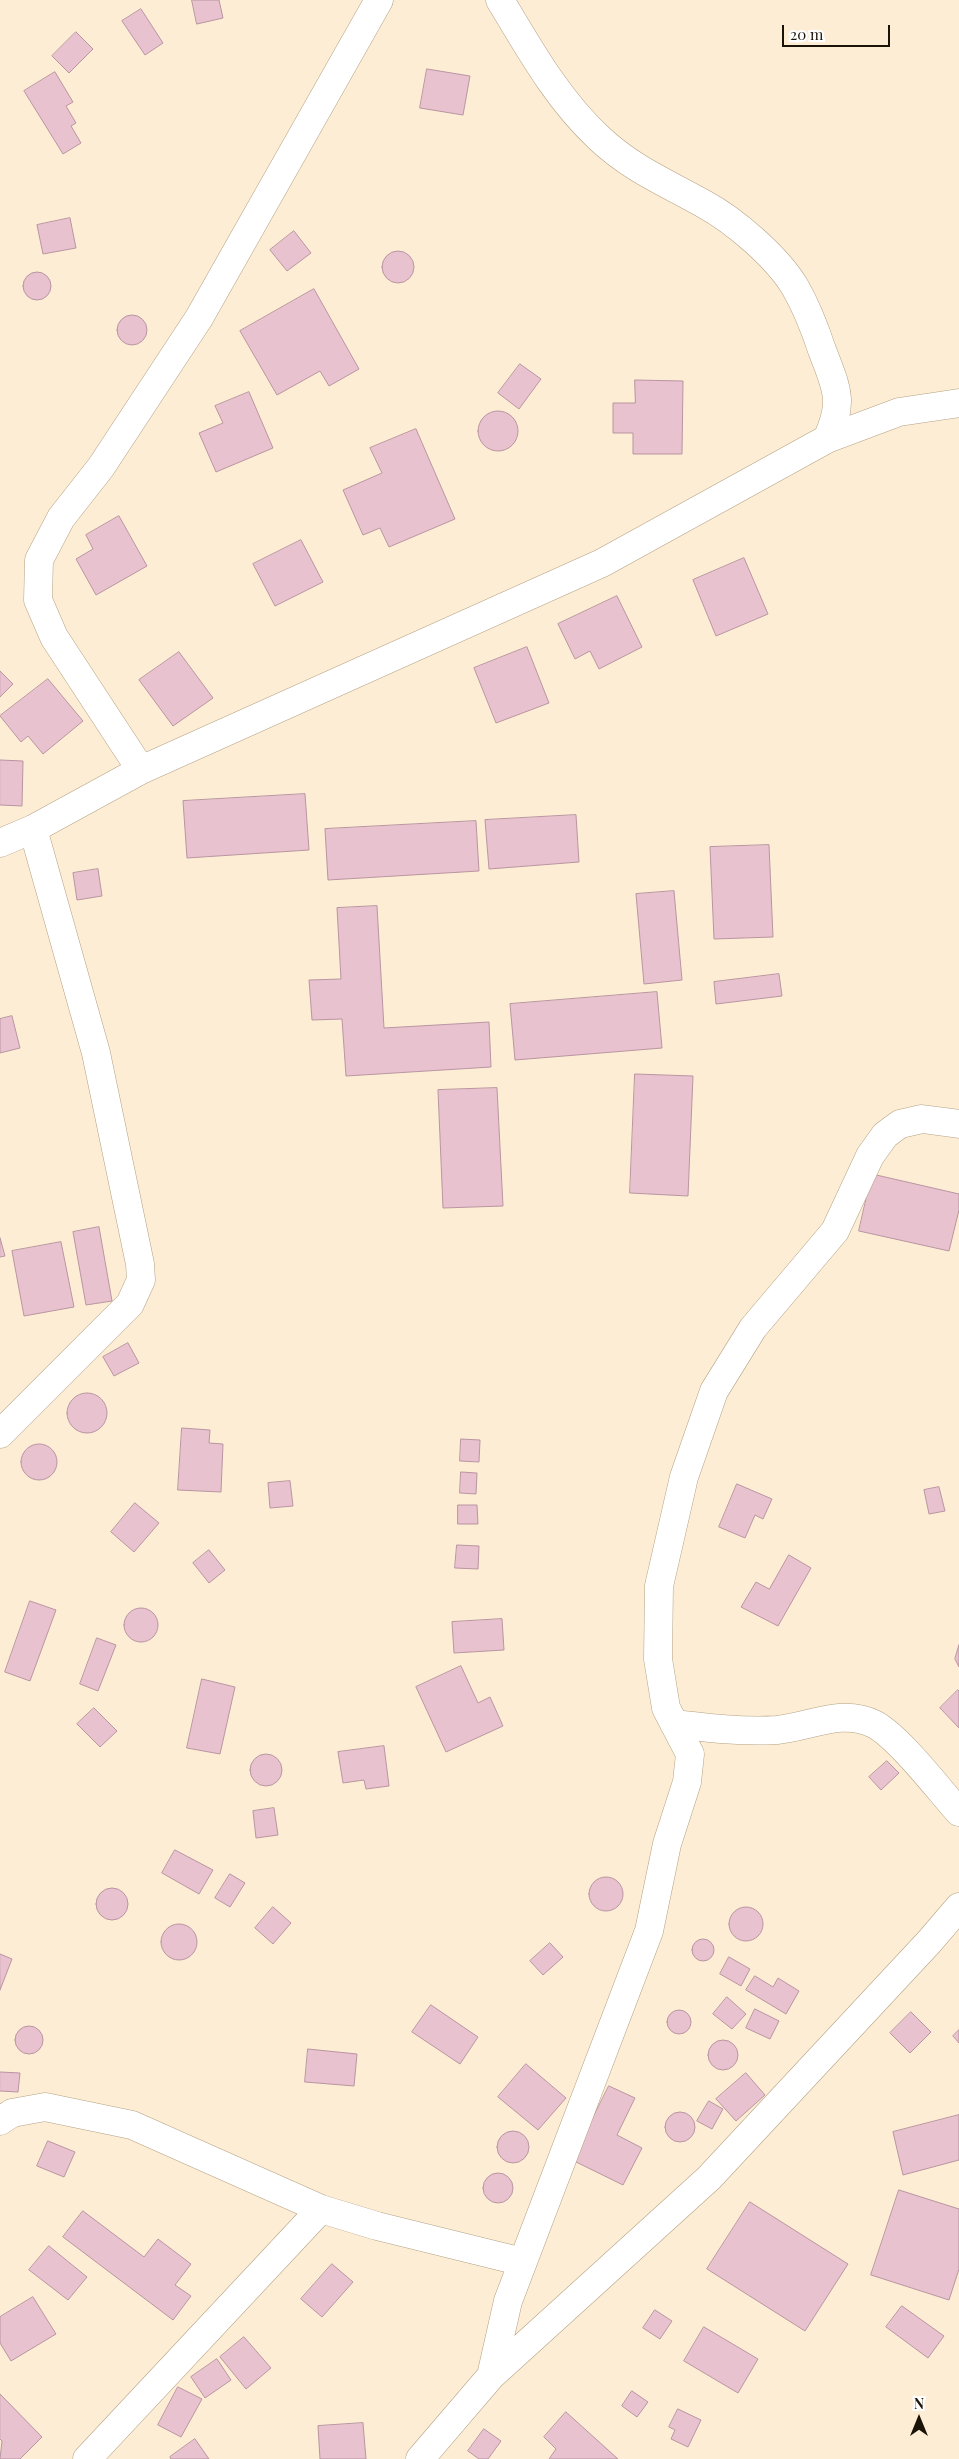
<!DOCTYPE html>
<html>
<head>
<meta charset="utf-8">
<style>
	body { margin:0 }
	#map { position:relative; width:959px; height:2459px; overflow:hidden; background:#fcedd4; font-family:"Playfair Display",serif }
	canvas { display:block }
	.north { position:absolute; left:894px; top:2394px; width:50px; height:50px; -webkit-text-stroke:4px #fff; paint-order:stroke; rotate:0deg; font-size:14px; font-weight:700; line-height:20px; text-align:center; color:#1a1308 }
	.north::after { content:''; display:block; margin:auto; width:18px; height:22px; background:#1a1308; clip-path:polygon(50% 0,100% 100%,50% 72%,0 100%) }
	.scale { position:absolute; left:782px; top:25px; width:108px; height:22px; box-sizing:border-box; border:2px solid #1a1308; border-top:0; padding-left:6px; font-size:15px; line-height:18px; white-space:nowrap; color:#1a1308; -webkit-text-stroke:4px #fff; paint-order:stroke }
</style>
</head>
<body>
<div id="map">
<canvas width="959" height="2459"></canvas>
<div class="north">N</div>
<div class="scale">20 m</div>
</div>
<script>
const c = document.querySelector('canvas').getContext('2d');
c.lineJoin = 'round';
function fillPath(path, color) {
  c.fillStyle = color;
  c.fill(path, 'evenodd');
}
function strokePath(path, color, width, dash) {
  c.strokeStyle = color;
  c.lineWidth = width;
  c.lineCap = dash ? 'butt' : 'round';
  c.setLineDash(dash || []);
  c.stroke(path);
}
const building = new Path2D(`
	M192,0H219L223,18L197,24Z
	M141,9L163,43L145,55L122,21Z
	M76,32L93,49L69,73L52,56Z
	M427,69L470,76L463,115L420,108Z
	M55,72L73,102L66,106L76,123L71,126L81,143L63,154L24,91Z
	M70,218L76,248L43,254L37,225Z
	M294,231L311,253L287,271L270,250Z
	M382 267a16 16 0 1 1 32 0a16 16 0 1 1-32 0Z
	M23 286a14 14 0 1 1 28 0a14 14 0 1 1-28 0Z
	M314,289L359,369L329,386L320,371L277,395L240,331Z
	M117 330a15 15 0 1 1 30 0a15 15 0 1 1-30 0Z
	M520,364L541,379L519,409L498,393Z
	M635,380L683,381L682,454H633V433H613V403H635Z
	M249,392L273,448L216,472L199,433L223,423L215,406Z
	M478 431a20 20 0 1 1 40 0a20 20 0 1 1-40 0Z
	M416,429L455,519L389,547L380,528L363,535L343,490L382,473L370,448Z
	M119,516L147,566L96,595L76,559L93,549L86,535Z
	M301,540L323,582L275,606L253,564Z
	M744,558L768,614L716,636L693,580Z
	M617,596L642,647L599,669L590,651L575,659L558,624Z
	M527,647L549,703L496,723L474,668Z
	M179,652L213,698L173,726L139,680Z
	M0,671L13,684L0,697Z
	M48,679L83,721L43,754L28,736L21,742L0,716Z
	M0,760L23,761L22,806L0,805Z
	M305,794L309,850L187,858L183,801Z
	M576,815L579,862L489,869L485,820Z
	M476,821L479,871L328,880L325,829Z
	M769,845L773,937L714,939L710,847Z
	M98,869L102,896L77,900L73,873Z
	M674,891L682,980L644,984L636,894Z
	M377,906L384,1028L489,1022L491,1067L346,1076L342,1019L312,1020L309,980L341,979L337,908Z
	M779,974L782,996L716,1004L714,982Z
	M657,992L662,1048L515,1060L510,1004Z
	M12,1016L20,1048L0,1053V1019Z
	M635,1074L693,1076L688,1196L630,1193Z
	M497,1088L503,1206L443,1208L438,1090Z
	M872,1174L959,1194V1210L949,1251L859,1231Z
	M99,1227L112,1301L86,1305L73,1232Z
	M0,1238L5,1256L0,1257Z
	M61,1242L74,1307L24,1316L12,1251Z
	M128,1343L139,1363L114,1376L103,1357Z
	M67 1413a20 20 0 1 1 40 0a20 20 0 1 1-40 0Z
	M182,1428L210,1430L209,1443L223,1444L221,1492L178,1490Z
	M461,1439L480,1440L479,1462L460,1461Z
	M21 1462a18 18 0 1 1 36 0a18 18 0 1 1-36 0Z
	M461,1472L477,1473L476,1494L460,1493Z
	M290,1481L293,1506L270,1508L268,1483Z
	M737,1484L772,1499L763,1519L755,1515L745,1538L719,1527Z
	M939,1487L945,1511L929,1514L924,1490Z
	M135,1503L159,1523L134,1552L111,1532Z
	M458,1505H477L478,1524H458Z
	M457,1545L479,1546L478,1569L455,1568Z
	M209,1550L225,1570L209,1583L193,1563Z
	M789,1555L811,1568L778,1626L741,1607L756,1582L769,1589Z
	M30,1601L56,1610L30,1681L5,1672Z
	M124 1625a17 17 0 1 1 34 0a17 17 0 1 1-34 0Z
	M502,1619L504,1650L454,1653L452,1622Z
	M97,1638L116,1645L98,1691L80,1684Z
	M959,1645V1667L955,1659Z
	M461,1666L478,1703L490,1697L503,1726L446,1752L416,1687Z
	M202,1679L235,1687L220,1754L187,1748Z
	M958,1690L959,1691V1728L940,1708Z
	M94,1708L117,1731L100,1747L77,1724Z
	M384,1746L389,1786L366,1789L364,1780L343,1783L338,1752Z
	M250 1770a16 16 0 1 1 32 0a16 16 0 1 1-32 0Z
	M887,1761L899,1773L881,1790L869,1777Z
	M274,1808L278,1835L256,1838L253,1811Z
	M175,1850L213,1870L199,1894L162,1873Z
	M230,1874L245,1883L230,1907L215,1898Z
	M589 1894a17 17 0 1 1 34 0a17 17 0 1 1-34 0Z
	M96 1904a16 16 0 1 1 32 0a16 16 0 1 1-32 0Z
	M273,1907L291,1923L273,1944L255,1928Z
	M729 1924a17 17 0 1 1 34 0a17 17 0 1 1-34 0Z
	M161 1942a18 18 0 1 1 36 0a18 18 0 1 1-36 0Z
	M692 1950a11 11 0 1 1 22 0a11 11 0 1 1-22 0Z
	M550,1943L563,1957L543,1975L530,1961Z
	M0,1954L12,1959L0,1990Z
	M729,1957L750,1969L741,1986L720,1974Z
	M755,1976L773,1987L778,1978L799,1991L786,2014L746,1990Z
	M727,1997L746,2014L732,2029L713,2014Z
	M431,2005L478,2037L460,2064L412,2032Z
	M755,2009L779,2021L770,2039L746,2028Z
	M667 2022a12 12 0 1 1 24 0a12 12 0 1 1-24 0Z
	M911,2012L931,2032L910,2053L890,2033Z
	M15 2040a14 14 0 1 1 28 0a14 14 0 1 1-28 0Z
	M959,2030V2043L953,2036Z
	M708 2055a15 15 0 1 1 30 0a15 15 0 1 1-30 0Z
	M308,2049L357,2054L354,2086L305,2082Z
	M526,2064L566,2098L538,2130L498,2097Z
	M0,2072L20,2073L18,2092L0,2091Z
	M746,2073L765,2095L736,2121L716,2099Z
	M609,2086L635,2098L617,2135L642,2148L623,2185L572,2160Z
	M709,2101L723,2109L712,2129L697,2121Z
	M665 2127a15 15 0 1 1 30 0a15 15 0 1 1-30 0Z
	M959,2115V2160L903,2175L893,2132Z
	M497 2147a16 16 0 1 1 32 0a16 16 0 1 1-32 0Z
	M48,2141L75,2152L64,2177L37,2166Z
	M483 2188a15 15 0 1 1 30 0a15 15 0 1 1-30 0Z
	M899,2190L959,2209V2269L949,2300L871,2275Z
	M750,2202L848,2264L805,2331L707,2269Z
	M83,2211L144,2257L158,2239L191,2264L175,2285L191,2296L173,2320L63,2237Z
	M49,2246L87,2277L68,2300L29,2270Z
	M332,2264L353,2282L322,2317L301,2299Z
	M33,2297L56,2334L11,2361L0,2343V2317Z
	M902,2306L944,2336L928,2358L886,2327Z
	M655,2310L672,2321L660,2339L643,2328Z
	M704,2327L758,2359L738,2393L684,2361Z
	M244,2337L271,2368L246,2389L220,2357Z
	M217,2359L231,2380L205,2398L191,2377Z
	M178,2387L202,2399L181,2437L158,2425Z
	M632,2391L648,2402L637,2417L622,2406Z
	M0,2394L42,2437L20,2459H0L2,2441L0,2439Z
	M678,2409L701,2420L688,2447L671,2439L675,2430L669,2427Z
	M566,2412L618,2459H549L556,2449L544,2437Z
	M363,2423L366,2459H320L318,2426Z
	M484,2429L501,2441L488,2459H479L468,2451Z
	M195,2439L209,2459H171L170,2457Z`);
const minor = new Path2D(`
	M500,0C529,48 557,99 599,138C632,169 665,182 704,204C735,221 777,257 795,287C806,306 815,329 822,350C836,387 845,401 827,439
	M141,770L54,637L38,600L39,560L61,518L101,467L199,318L379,0
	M0,843L33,829L141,770L602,563L827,439L899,412L959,403
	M0,1434L130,1304L141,1280L140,1264L96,1053L33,829
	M674,1724C708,1728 742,1732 777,1730C810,1727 842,1708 874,1724C899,1737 939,1790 959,1812
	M0,2121L12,2113L45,2107L132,2125L321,2209L377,2226L523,2262
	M491,2376L508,2301L649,1931L667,1844L687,1782L690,1754L666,1708L658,1659L659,1586L684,1477L714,1391L753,1328L835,1231L870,1156L885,1135L900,1124L922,1119L959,1124
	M87,2459L321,2209
	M420,2459L491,2376L709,2178L929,1942L959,1907`);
fillPath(building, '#e8c2ce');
strokePath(building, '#b995a1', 1);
strokePath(minor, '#b4a284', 29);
strokePath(minor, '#fff', 28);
</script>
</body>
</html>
